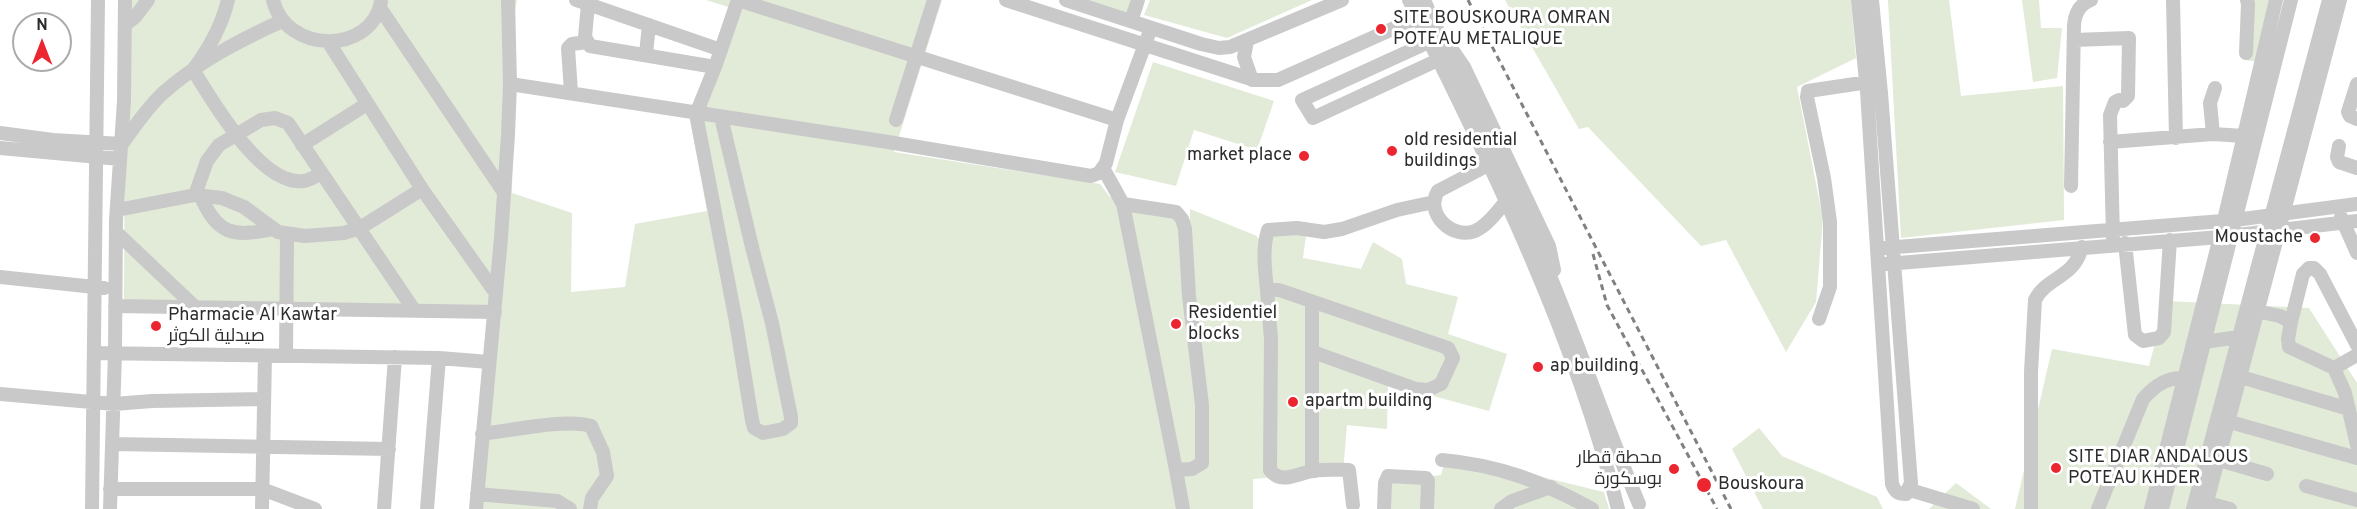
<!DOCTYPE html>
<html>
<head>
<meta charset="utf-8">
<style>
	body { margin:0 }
	#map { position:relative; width:2357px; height:509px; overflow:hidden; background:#fff; font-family:Overpass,sans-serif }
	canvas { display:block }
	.north { position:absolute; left:12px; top:12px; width:60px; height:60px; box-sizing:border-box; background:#fff; border:2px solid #ababab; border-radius:50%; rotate:0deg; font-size:16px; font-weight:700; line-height:24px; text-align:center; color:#2c2c2c }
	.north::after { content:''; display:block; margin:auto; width:21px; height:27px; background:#eb2631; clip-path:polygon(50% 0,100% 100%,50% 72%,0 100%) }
</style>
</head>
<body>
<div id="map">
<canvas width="2357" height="509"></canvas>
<div class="north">N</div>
</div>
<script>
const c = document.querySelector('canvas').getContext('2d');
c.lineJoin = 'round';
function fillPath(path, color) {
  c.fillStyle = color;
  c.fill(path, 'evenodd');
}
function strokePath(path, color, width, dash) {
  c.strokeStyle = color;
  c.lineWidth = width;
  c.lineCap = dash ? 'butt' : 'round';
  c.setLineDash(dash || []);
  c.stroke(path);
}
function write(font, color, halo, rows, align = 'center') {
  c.font = font + ' Overpass,Cairo,sans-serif';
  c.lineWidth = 6;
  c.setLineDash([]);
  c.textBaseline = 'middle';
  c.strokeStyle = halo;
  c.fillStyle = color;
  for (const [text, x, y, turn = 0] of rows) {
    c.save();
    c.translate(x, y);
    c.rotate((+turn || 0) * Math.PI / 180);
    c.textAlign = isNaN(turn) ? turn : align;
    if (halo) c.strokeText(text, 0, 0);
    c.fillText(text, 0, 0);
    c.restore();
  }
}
const green = new Path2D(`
	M125,0H517L515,10L512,193L572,213L571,292L625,287L635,224L707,211L691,125L728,7L706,0H942L894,152L1100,184L1110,197L1139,200L1190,220V209L1257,236V238L1307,228L1303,258L1361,269L1373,242L1402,259L1406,284L1458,297L1448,334L1507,354L1489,411L1388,384L1387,429L1347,425L1343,472L1253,479V509H480L500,311L124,305Z
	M1088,0H1132L1128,15Z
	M1150,0H1312L1227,38L1144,15Z
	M1505,0H1851L1856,58L1797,87L1823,219L1816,302L1786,352L1726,240L1701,246L1588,127L1579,129Z
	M1888,0H1949L1961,96L2063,86L2064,220L1901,238Z
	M2022,0H2039L2041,28H2062L2057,78L2033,82Z
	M2241,0H2274L2259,62L2245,60Z
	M1153,62L1274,101L1257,150L1194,130L1176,186L1115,172Z
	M2166,301L2309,308L2357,383V509H2015L2052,349L2149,366Z
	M1759,428L1782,456L1877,497L1883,509H1763L1732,449Z
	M1447,454L1604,492L1609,509H1383L1384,482L1441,475Z
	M1956,483L1991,509H1929Z`);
const minor = new Path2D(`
	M228,0C222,25 208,50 193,70C213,101 261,187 304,181C310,180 315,177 321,173
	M273,0C286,54 371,55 381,2
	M576,0L721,50
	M738,0L1117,120
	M1006,0L1254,80H1278L1417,18
	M1066,0L1201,44L1219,48L1230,47L1342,0
	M1409,0C1490,164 1574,331 1618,509
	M1424,0C1461,86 1505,170 1542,257C1577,338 1604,422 1639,504
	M1858,0L1867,91L1892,484C1895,492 1898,494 1906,494L1911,483L1881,93L1872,0
	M2173,0L2176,138
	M588,4L585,37L590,46L715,67
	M380,8L503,191
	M1131,21L1138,0
	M126,24L135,17L148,0
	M2074,40L2129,38L2128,96L2123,101L2119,100L2115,102L2110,115L2113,238
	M1247,41L1244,57L1252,80
	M1429,42L1302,100L1313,118L1438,60
	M329,43L422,189L495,292
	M1453,51L1464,67L1549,246L1554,270
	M2246,53L2248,4L2247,0
	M646,54L649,25
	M510,84L888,142L1091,176L1099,173L1106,163L1117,120L1151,28
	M2357,84L2348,112L2350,116L2357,119
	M571,92L568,48L572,44L587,42
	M721,117L753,251L772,323L791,417V423L783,429L763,433L754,428L752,420L736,322L696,114L715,67L738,0
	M896,120L934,0
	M0,133L53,140L122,144C134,127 147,108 163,93C198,62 240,40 282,21
	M2213,134L2210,103L2215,88
	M2110,142L2213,134L2244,136L2251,140
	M302,145L367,104
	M2339,146L2337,157L2339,162L2357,168
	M0,148L120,159
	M1488,165L1438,191C1424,214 1453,240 1475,231C1487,226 1498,211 1506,201
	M1103,168L1123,204L1176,470L1192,469L1202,463V405L1189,296L1185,229L1182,219L1176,212L1123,204
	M2071,186L2074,25C2075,13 2080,4 2091,0
	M195,195L207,161L219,145L261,120L275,118L288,123L414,310
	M200,195C218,236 233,237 274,229
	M117,210L195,195L222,198L244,207L278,232L305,236L344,233L360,228L422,189
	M2341,217L2357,253
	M116,232L194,306
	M2125,243L2135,335L2143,341L2159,338L2164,332L2170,240
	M1884,248L2235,220L2357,204
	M1886,264L2220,237L2357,221
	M0,277L104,288
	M1267,290L1271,339L1270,470C1282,486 1299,472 1314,471C1326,469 1337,470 1349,470L1353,505
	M1312,302V471
	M115,306L495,312
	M2251,310L2280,316L2291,322L2288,339L2289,347L2334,368L2345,393L2357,445
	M1819,319L1830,287V222L1824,178L1807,97L1808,91L1875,81
	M2291,322L2303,274L2309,268H2314L2320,274L2357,345
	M2204,342L2239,337L2246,339
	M1313,352L1416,389L1428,390L1441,384L1453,358L1448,348L1279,290H1267C1265,269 1262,250 1268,230L1297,228L1324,232L1342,229L1397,210L1434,202
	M95,353L439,358L489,362
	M286,356L287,235
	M2334,368L2357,355
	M2241,377L2349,409
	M0,394L114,404L152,401L264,399
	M2223,420L2357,458
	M482,434C509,431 567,418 591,426L603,452L607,476L592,498L590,509
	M113,444L389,449
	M1442,460C1499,465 1543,482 1592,509
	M2219,460L2267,474
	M1176,470L1183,509
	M2306,486L2357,500
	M110,489H262L315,509
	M1910,490L1973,509
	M477,494L557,501L570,509
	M2200,501L2230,509
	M92,509L98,0
	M110,509L115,353L116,220L124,101L125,0
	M262,509L265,356
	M384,509L395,357
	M427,509L439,358
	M476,509L501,238L508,135L510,84L508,0
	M1384,509L1385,483L1388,476L1426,478L1428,481L1427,509
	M1501,509L1512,501L1551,487
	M2031,509V372L2035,300C2047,276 2074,279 2082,247
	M2098,509L2143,399C2156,384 2171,374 2191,380
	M2151,509L2220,237L2276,0
	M2162,509L2291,0
	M2193,509L2329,0
	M2205,509L2340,0`);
const rail = new Path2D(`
	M1468,0L1731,509
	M1593,254L1607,305L1717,509`);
const markers = [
	[1381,29,6,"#eb2631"],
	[1392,151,6,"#eb2631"],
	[1304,156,6,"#eb2631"],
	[2315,238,6,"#eb2631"],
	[1176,324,6,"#eb2631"],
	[156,326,6,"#eb2631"],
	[1538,367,6,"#eb2631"],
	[1293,402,6,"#eb2631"],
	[2056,468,6,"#eb2631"],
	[1674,469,6,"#eb2631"],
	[1704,485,8,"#eb2631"]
];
const poiNames = [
	["SITE BOUSKOURA OMRAN",1393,19],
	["POTEAU METALIQUE",1393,40],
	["old residential",1404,141],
	["buildings",1404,162],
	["market place",1292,156,"right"],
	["Moustache",2303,238,"right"],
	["Residentiel",1188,314],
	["blocks",1188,335],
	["Pharmacie Al Kawtar",168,316],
	["صيدلية الكوثر",168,337],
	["ap building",1550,367],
	["apartm building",1305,402],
	["SITE DIAR ANDALOUS",2068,458],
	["POTEAU KHDER",2068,479],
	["محطة قطار",1662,459,"right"],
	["بوسكورة",1662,480,"right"],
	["Bouskoura",1718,485]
];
fillPath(green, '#e2ead8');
strokePath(minor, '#c9c9c9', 14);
strokePath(rail, '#818181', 3, [6, 4.5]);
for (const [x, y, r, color] of markers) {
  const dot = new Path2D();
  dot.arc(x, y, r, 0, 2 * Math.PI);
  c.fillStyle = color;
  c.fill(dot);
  strokePath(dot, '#fff', 2);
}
write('18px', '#2c2c2c', '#fff', poiNames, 'left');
</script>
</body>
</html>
